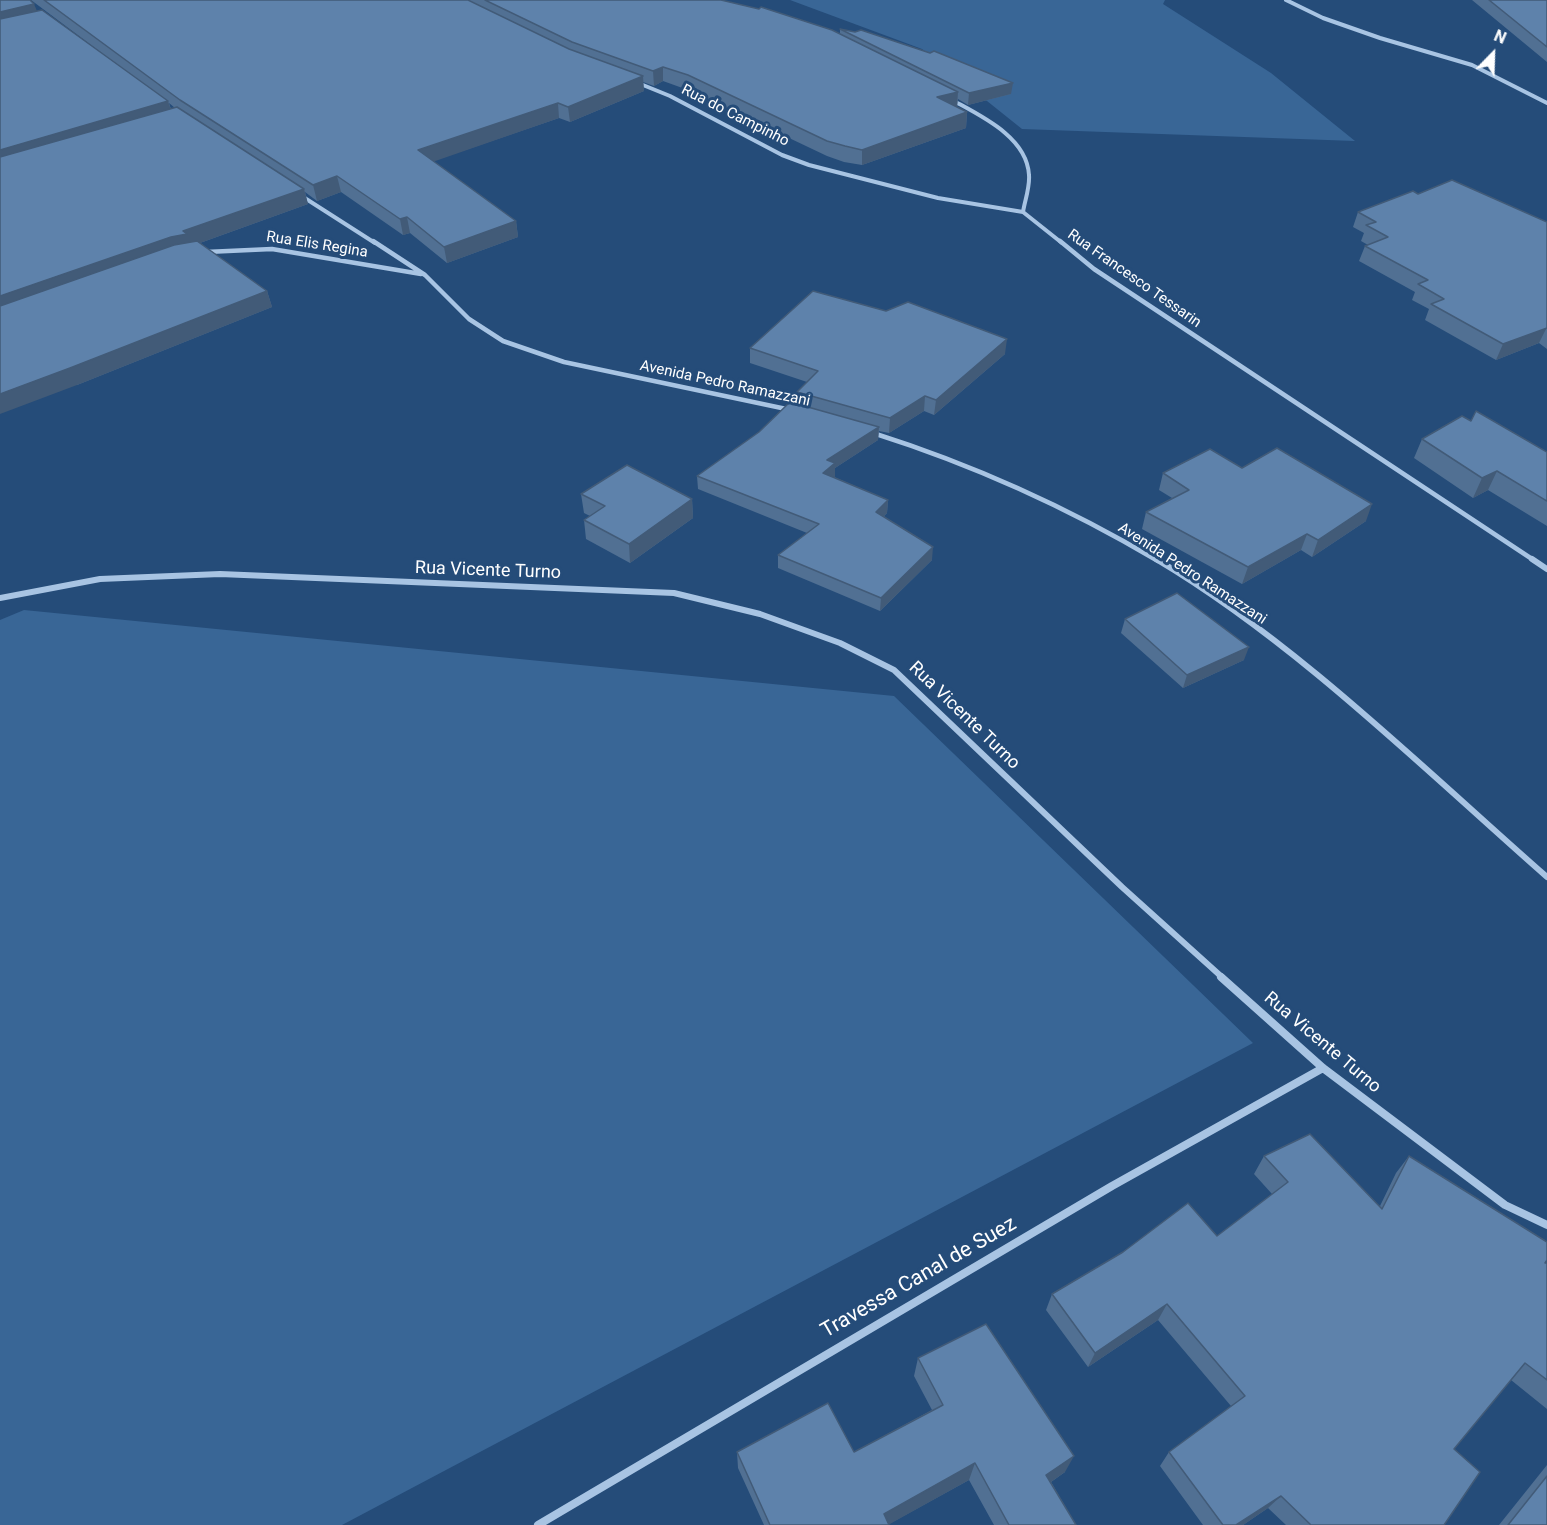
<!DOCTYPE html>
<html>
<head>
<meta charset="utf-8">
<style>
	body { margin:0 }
	#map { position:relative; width:1547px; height:1525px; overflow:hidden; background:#254c79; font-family:Roboto,sans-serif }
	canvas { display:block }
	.north { position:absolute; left:1463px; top:24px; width:60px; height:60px; -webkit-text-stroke:4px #254c79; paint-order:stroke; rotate:23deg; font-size:16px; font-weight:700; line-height:24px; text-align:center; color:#fff }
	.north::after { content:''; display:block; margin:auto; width:21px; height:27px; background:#fff; clip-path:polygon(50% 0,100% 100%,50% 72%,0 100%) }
</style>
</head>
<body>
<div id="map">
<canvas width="1547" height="1525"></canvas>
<div class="north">N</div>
</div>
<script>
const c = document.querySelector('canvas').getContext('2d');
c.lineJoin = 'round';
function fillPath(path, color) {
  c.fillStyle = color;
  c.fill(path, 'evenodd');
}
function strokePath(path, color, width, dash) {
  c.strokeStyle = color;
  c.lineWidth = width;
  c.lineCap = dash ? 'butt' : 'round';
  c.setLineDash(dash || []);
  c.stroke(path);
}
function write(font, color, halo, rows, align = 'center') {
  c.font = font + ' Roboto,sans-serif';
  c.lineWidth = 6;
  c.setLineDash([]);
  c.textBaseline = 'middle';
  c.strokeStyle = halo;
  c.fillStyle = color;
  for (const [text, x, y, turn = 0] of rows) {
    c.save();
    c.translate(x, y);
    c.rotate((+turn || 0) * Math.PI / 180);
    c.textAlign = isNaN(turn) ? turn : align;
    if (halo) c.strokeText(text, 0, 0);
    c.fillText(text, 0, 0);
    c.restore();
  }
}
const green = new Path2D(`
	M790,0H1165L1163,4L1271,73L1355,141L1022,129L922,49Z
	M24,610L894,696L1253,1043L342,1525H0V620Z`);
const streetFar3 = new Path2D(`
	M1286,0L1323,18L1380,38L1472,65L1547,103
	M638,83L670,96L782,155L809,165L938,198L1023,212L1062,243
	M952,100C981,116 1027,137 1029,175C1030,187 1025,200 1023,212
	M300,195L375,243`);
const streetFar2 = new Path2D(`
	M373,241L425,275L469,319L503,341L564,362L791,410
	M1060,241L1094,269L1535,561
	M206,252L272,249L421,274
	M873,433C974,465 1067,507 1158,561`);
const streetFar1 = new Path2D(`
	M1156,559C1296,642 1425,770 1547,877
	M1532,559L1547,569
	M0,598L100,579L220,574L674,593L760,614L840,643L894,670L1122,887L1223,978`);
const street = new Path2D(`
	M1221,977L1323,1068L1505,1205L1547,1225
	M538,1525L1112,1186L1323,1068`);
const wall = new Path2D(`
	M31,0H721L840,34V29L1011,94L968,105L958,99L957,107L967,112L966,128L862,165L844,162L827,156L688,90L663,81L654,86L643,82L644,91L570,122L559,118L433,161L516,221L518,237L447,263L410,233L403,235L341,192L317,201L305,192L308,204L200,243L267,291L272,307L77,385L37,11L123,69ZM169,103L175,108L171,109Z
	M1472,0H1547V62Z
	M1418,194L1547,222V349L1539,343L1496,360L1425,320L1429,309L1412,300L1415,292L1359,261L1365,246L1368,245L1361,241L1364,233L1353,227L1358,212Z
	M750,348L1005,354L934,415L924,411L889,433L879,431L878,440L835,468V477H834L888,500L887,513L884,516L932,560L880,611L778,568V555L807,533L698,489L697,476L759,432L797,404V392L807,382L750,363Z
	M1471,421L1547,452V526L1488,490L1473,498L1414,458L1422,439Z
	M1242,468L1366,521L1312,557L1301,550L1242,584L1142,529L1146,512L1172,498L1159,490L1163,473Z
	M581,494L692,499L693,518L630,563L586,539L584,520L590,516L584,513Z
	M1125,619L1244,660L1183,688L1121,633Z
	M1264,1156L1380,1206L1396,1173L1409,1156L1547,1263V1409L1511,1380L1454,1449L1444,1525H1286L1268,1508L1243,1525H1203L1160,1466L1169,1452L1231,1406L1158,1320L1088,1367L1046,1310L1052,1294L1217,1236L1272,1194L1254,1174Z
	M918,1358L1065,1472L1051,1482L1076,1525H994L969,1480L889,1524V1525H764L738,1468L737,1452H854L932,1410L914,1376Z
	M1547,1465V1525H1499Z`);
const shadedWall = new Path2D(`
	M34,4L40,18L0,28V12Z
	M663,67V81L654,86L653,71Z
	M643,76L644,91L570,122L568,107Z
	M1013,83L1011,94L968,105L969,93Z
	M958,92L957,107L937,97Z
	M168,101L173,116L0,168V150Z
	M558,103L559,118L421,166L418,150Z
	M967,112L966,128L862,165V150Z
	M337,176L341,192L317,201L313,185Z
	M304,189L308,204L0,315V296L171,237L183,231Z
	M407,217L410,233L403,235L400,219Z
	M516,221L518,237L447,263L444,247Z
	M267,291L272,307L77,385L0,414V394Z
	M1547,327L1539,343L1496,360L1503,344Z
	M1007,339L1005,354L934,415L936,400Z
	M925,396L924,411L889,433L890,418Z
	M879,427L878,440L835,468V477L823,486V473L827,460Z
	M1497,471L1488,490L1473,498L1482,478Z
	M692,499L693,518L630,563L629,544Z
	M888,500L887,513L875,525L876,512Z
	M1372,504L1366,521L1312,557L1318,540Z
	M1307,534L1301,550L1242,584L1248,567Z
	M933,547L932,560L880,611L881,598Z
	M1249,647L1244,660L1183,688L1187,675Z
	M1167,1304L1158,1320L1088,1367L1095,1353Z
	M1074,1456L1065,1472L1038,1491L1046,1475Z
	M975,1463L969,1480L888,1525L884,1514Z
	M1281,1496L1268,1508L1243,1525H1236Z`);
const building = new Path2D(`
	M0,0H30L34,4L0,12Z
	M44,0H468L569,49L643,76L568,107L558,103L418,150L516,221L444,247L407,217L400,219L337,176L313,185L180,100Z
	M485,0H721L759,9L761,7L832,30L958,92L937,97L967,112L862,150L845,146L827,141L688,75L663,67L653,71L572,42Z
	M1489,0H1547V47Z
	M42,10L168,101L0,150V19Z
	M840,29L855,32L861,30L930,53L934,51L1013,83L969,93Z
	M177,107L304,189L183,231L187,234L171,237L0,296V157Z
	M1452,180L1547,222V328L1503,344L1431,304L1444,299L1418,284L1428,280L1365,246L1388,237L1366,225L1376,222L1358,212L1413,191L1418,194Z
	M197,241L267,291L70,368L0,394V306L174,245Z
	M813,291L886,311L908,302L1007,339L936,400L925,396L890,418L797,392L818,371L750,348Z
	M790,402L879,427L827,460L835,463L823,473L888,500L876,512L933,547L881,598L778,555L819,524L697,476L759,432Z
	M1476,411L1547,452V501L1497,471L1482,478L1422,439L1462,416L1471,421Z
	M1277,448L1372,504L1318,540L1307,534L1248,567L1146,512L1189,490L1163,473L1210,449L1242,468Z
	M627,465L692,499L629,544L584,520L605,506L581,494Z
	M1177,593L1249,647L1187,675L1125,619Z
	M1310,1134L1382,1209L1409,1156L1547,1242V1260L1545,1263H1547V1380L1525,1363L1454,1449L1480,1472L1444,1525H1311L1281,1496L1236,1525H1223L1169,1452L1245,1396L1167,1304L1095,1353L1052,1294L1123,1252L1188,1203L1217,1236L1288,1182L1264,1156Z
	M986,1324L1074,1456L1046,1475L1076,1525H1009L975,1463L884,1514L889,1525H770L737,1452L828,1403L854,1452L943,1405L918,1358Z
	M1547,1476V1525H1508Z`);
const farStreetnames = [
	["Rua do Campinho",735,116,27],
	["Rua Elis Regina",317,245,9],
	["Rua Francesco Tessarin",1134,279,35],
	["Avenida Pedro Ramazzani",725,384,12],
	["Avenida Pedro Ramazzani",1192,574,33]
];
const streetNames = [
	["Rua Vicente Turno",488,571,2],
	["Rua Vicente Turno",964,716,44],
	["Rua Vicente Turno",1322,1043,40]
];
const nearStreetnames = [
	["Travessa Canal de Suez",919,1278,-30]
];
fillPath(green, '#396696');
strokePath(streetFar3, '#a8c4e3', 4);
strokePath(streetFar2, '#a8c4e3', 4.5);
strokePath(streetFar1, '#a8c4e3', 6);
strokePath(street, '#a8c4e3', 8);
fillPath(wall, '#517093');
fillPath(shadedWall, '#425b78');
fillPath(building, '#5e82ab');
strokePath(building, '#425b78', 1.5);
write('15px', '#fff', '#254c79', farStreetnames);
write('18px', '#fff', '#254c79', streetNames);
write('21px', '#fff', '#254c79', nearStreetnames);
</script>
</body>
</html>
